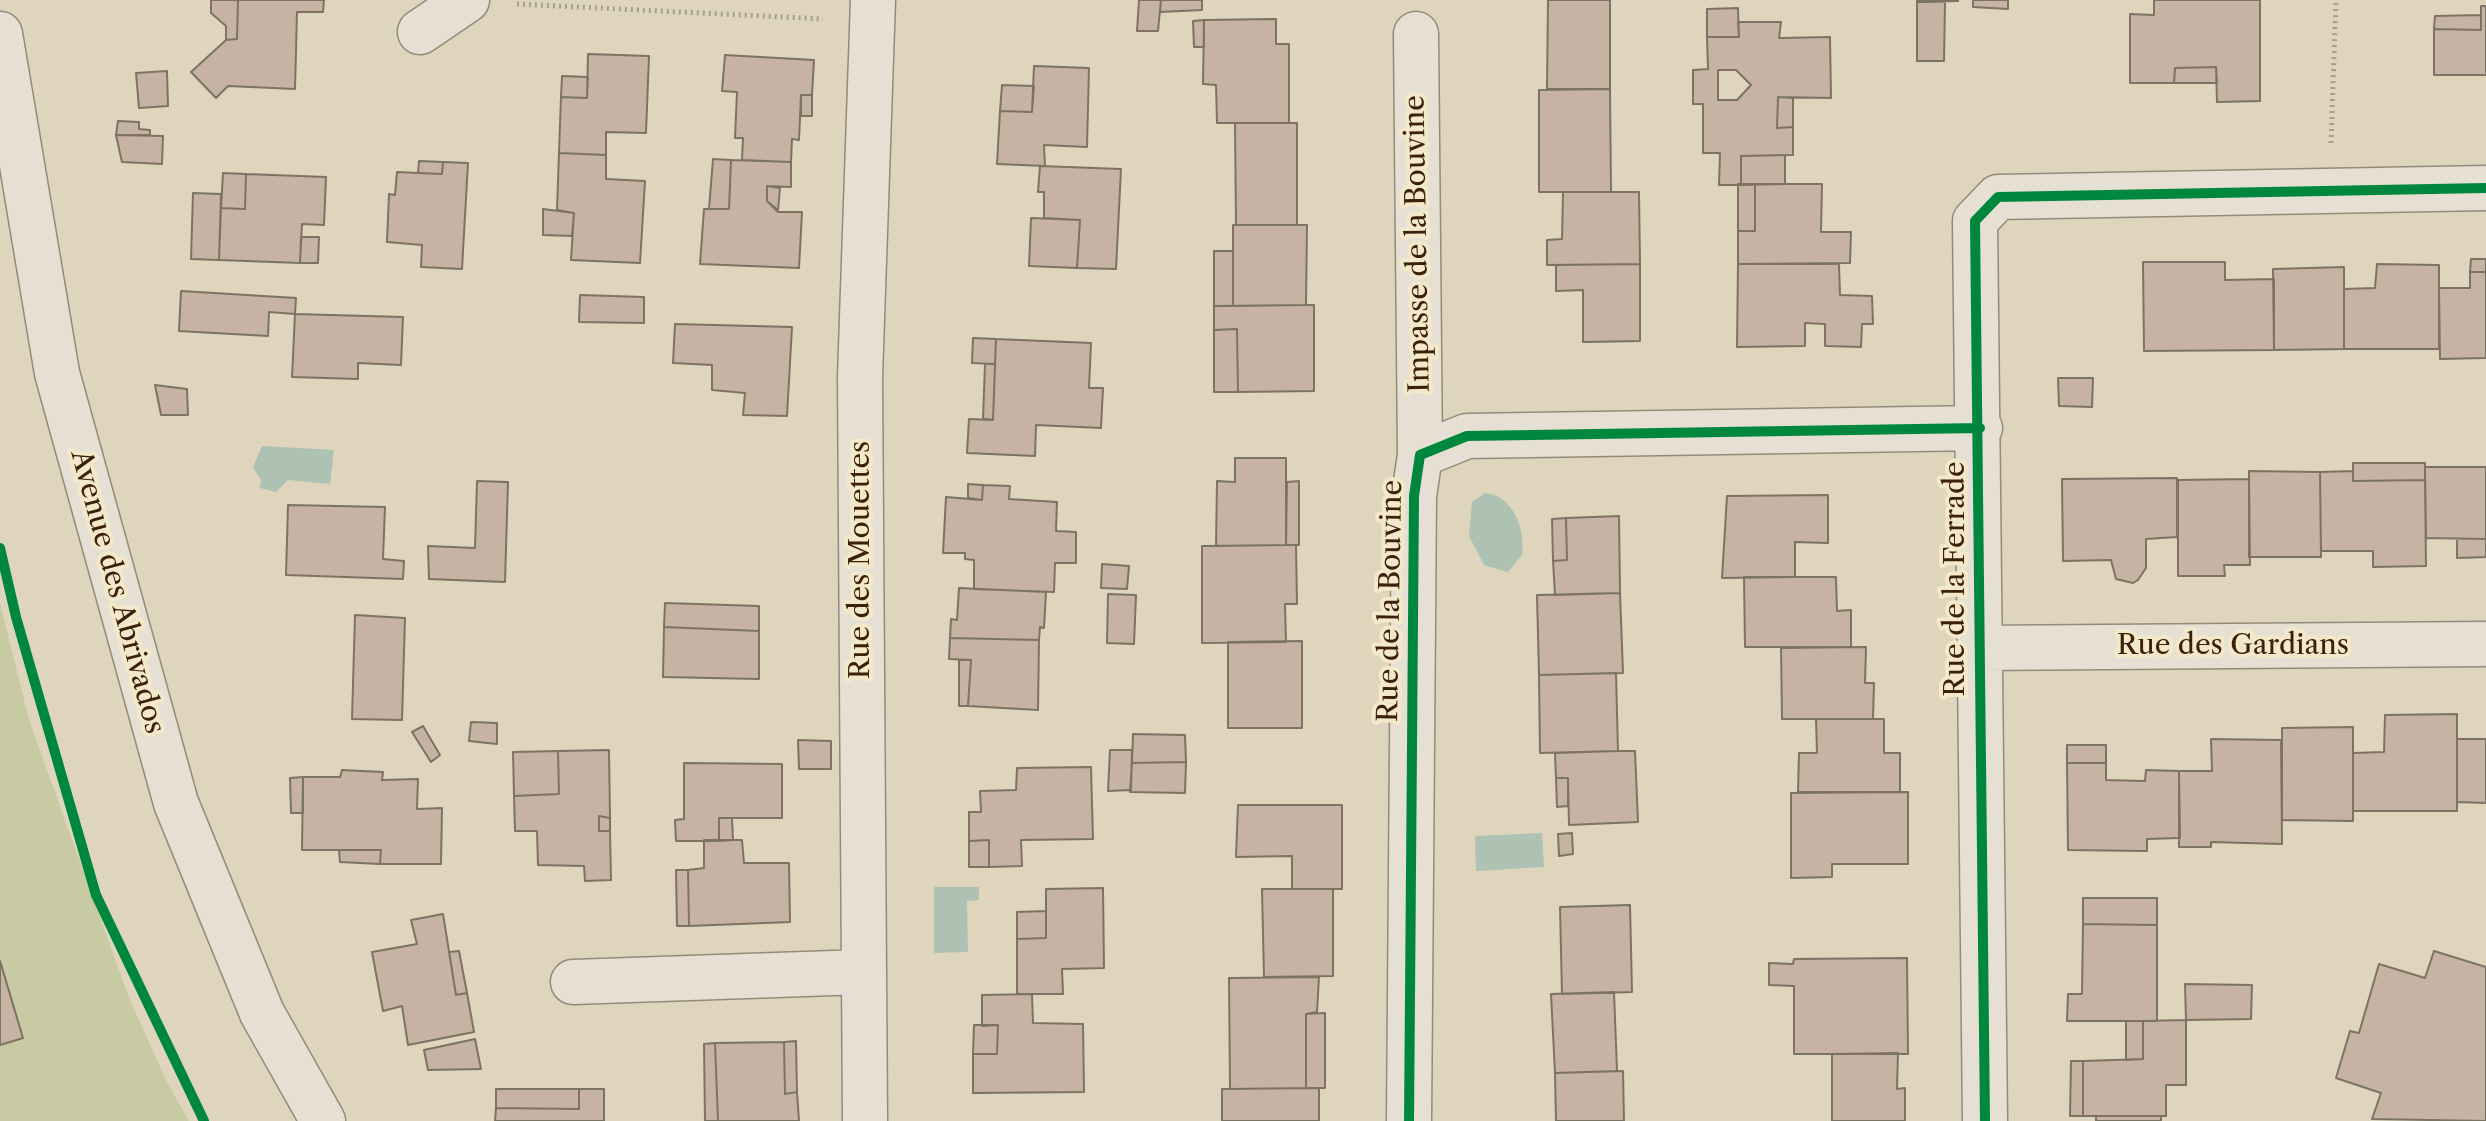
<!DOCTYPE html>
<html>
<head>
<meta charset="utf-8">
<style>
	body { margin:0 }
	canvas { display:block; background:#ded5bc }
</style>
</head>
<body>
<canvas width="2486" height="1121"></canvas>
<script>
const c = document.querySelector('canvas').getContext('2d');
c.lineJoin = 'round';
function fillPath(path, color) {
  c.fillStyle = color;
  c.fill(path, 'evenodd');
}
function strokePath(path, color, width, dash) {
  c.strokeStyle = color;
  c.lineWidth = width;
  c.lineCap = dash ? 'butt' : 'round';
  c.setLineDash(dash || []);
  c.stroke(path);
}
function write(font, color, halo, rows, align = 'center') {
  c.font = font + ' "Libre Caslon Text",serif';
  c.lineWidth = 8;
  c.setLineDash([]);
  c.textBaseline = 'middle';
  c.strokeStyle = halo;
  c.fillStyle = color;
  for (const [text, x, y, turn = 0] of rows) {
    c.save();
    c.translate(x, y);
    c.rotate((+turn || 0) * Math.PI / 180);
    c.textAlign = isNaN(turn) ? turn : align;
    if (halo) c.strokeText(text, 0, 0);
    c.fillText(text, 0, 0);
    c.restore();
  }
}
const green = new Path2D(`
	M0,603L29,720L129,998L167,1082L189,1121H0Z`);
const water = new Path2D(`
	M262,446L334,450L330,484L288,480L276,492L260,488L261,480L253,467Z
	M1485,493C1513,495 1526,530 1522,555L1508,572L1484,565L1469,536L1472,502Z
	M1542,833L1544,867L1476,871L1475,836Z
	M934,887H979V900L967,901L968,952L934,953Z`);
const building = new Path2D(`
	M211,0H238L237,39L226,40V26L211,13Z
	M238,0H324L323,12H297L295,89L228,86L216,98L191,72L226,40L237,39Z
	M1139,0H1161L1158,31H1137Z
	M1161,0H1202V10L1160,12Z
	M1548,0H1610V89H1547Z
	M1917,0H1958V1L1917,2Z
	M1973,0H2008V9L1973,7Z
	M2154,0H2260V101L2217,102L2216,67L2175,68L2174,83H2130V14L2154,15Z
	M1917,2H1945L1944,61H1917Z
	M2481,6H2486V75H2434V29L2481,30Z
	M1738,8L1739,37H1707V9Z
	M2481,15V30L2434,29L2435,16Z
	M1276,19V44H1289V123H1217L1216,85L1203,84L1204,20Z
	M1204,20V47H1194L1193,21Z
	M1738,22H1781L1779,38L1830,37L1831,98L1778,97L1777,128L1793,127V155L1741,156V185H1719L1720,153H1703V104H1693V70L1708,69L1707,37H1739ZM1718,70H1736L1751,85L1737,100H1718Z
	M588,54L649,56L646,133L606,132V155L559,153L561,97L587,98Z
	M725,55L814,60L812,95H801L799,140L792,139L791,162L742,160L743,138H735L737,92L722,91Z
	M1034,66L1089,68L1087,147L1044,145L1045,166L997,164L1000,111L1032,112Z
	M2216,67L2217,83H2174L2175,68Z
	M167,71L168,106L139,108L136,73Z
	M562,76L588,77L587,98L561,97Z
	M1002,85L1034,86L1032,112L1000,111Z
	M1610,89L1611,192H1539V90Z
	M801,95H812V116H801Z
	M1778,97L1793,98V127L1777,128Z
	M118,121L139,122V129L150,130V135H116Z
	M1235,123H1297V225H1236Z
	M116,135L163,136L162,164L122,162Z
	M559,153L606,155V179L645,181L640,263L571,260L574,213L557,210Z
	M1785,155V184L1741,185V156Z
	M713,159L731,160L729,209H709Z
	M731,160L791,162V187L767,186V201L778,212H802L799,268L700,264L704,209H729Z
	M419,161L443,162L442,174L418,173Z
	M443,162L468,163L462,269L421,267L422,245L387,242L389,194L395,195L397,172L442,174Z
	M1040,166L1121,169L1116,269L1077,268L1080,220L1044,218V192H1038Z
	M223,173L246,174L245,209L221,208Z
	M246,174L326,177L324,225L302,224L300,263L219,260L221,208L245,209Z
	M1738,184H1755V231H1738Z
	M1755,184H1822L1821,232H1851L1850,263L1738,264V231H1755Z
	M767,186L780,188L778,210L767,201Z
	M1563,192H1639L1640,264L1547,265V240L1562,239Z
	M193,193L221,194L219,260L191,259Z
	M543,209L574,213L572,236L543,235Z
	M1031,218L1080,220L1077,268L1029,266Z
	M1233,225H1307L1306,305L1233,306Z
	M301,237H319L318,263H300Z
	M1214,251H1233V306H1214Z
	M2471,259H2486V272H2470Z
	M2143,262H2225V280L2274,279V350L2144,351Z
	M1640,264V341L1583,342V290L1556,291V265Z
	M1738,264H1839L1840,295L1872,296L1873,324H1862L1861,347L1825,346V324L1805,323V346L1737,347Z
	M2377,264L2439,265V349H2344V289L2375,288Z
	M2344,267V349L2274,350L2273,269Z
	M2470,272H2486V358L2440,359L2439,288H2470Z
	M181,291L296,298L295,314L269,312L268,336L179,331Z
	M580,295L644,297V323L579,322Z
	M1306,305H1314V391L1238,392L1237,329L1214,330V306Z
	M295,314L403,317L401,365L358,363V379L292,377Z
	M675,324L792,327L787,416L743,415L745,393L712,390V365L673,363Z
	M1237,329L1238,392H1214V330Z
	M973,338L996,339L995,364L972,363Z
	M996,339L1091,343L1089,388H1103L1101,428L1036,425L1035,456L967,453L969,419L993,420Z
	M985,364H995L993,420L983,419Z
	M2058,378H2093L2092,407L2059,406Z
	M155,385L187,389L188,415H161Z
	M1235,458H1286V545L1216,546L1217,481L1235,482Z
	M2353,463H2425V480L2353,481Z
	M2425,467H2486V539L2426,538Z
	M2249,471L2320,472L2321,557H2249Z
	M2353,471V481L2425,480L2426,566L2373,567V551H2321L2320,472Z
	M2177,478V537L2146,539V568L2138,580L2133,583L2116,579L2111,560L2063,561L2062,479Z
	M2249,479L2250,565H2224L2225,576H2178V480Z
	M477,481L508,482L505,582L429,579L428,546L475,548Z
	M1299,481V545H1286L1287,482Z
	M968,484L983,485L982,500L968,498Z
	M983,485L1010,486L1009,499L1057,502L1056,531L1076,532V563H1055L1054,592L974,589V560L965,559V553H943L946,497L982,500Z
	M1828,495V543L1795,542V577L1722,578L1727,496Z
	M288,505L385,507L383,559L404,561L403,579L286,575Z
	M1619,516L1620,593L1555,595L1553,561L1567,560L1566,518Z
	M1566,518L1567,560L1553,561L1552,519Z
	M2457,539H2486V557L2457,558Z
	M1286,545H1296L1297,604H1285L1286,642L1202,643V546Z
	M1102,564L1129,566L1127,589L1101,588Z
	M1744,577H1836L1837,611L1851,610V647H1745Z
	M959,588L1046,592L1044,628L1040,627L1039,640L950,638L951,619L957,620Z
	M1620,593L1623,673L1539,675L1537,595Z
	M1108,594L1136,595L1134,644L1107,643Z
	M665,603L759,606V631L664,627Z
	M355,615L405,618L402,720L352,719Z
	M664,627L759,631V679L663,677Z
	M950,638L1039,640L1038,710L968,706L971,660L949,659Z
	M1302,641V728H1228V642Z
	M1866,647L1865,683H1874L1873,719H1782L1781,648Z
	M959,660H971L968,706H959Z
	M1616,673L1618,751L1540,753L1539,675Z
	M2457,714V811H2353V753L2384,752L2385,715Z
	M1816,719H1884V753H1900V792H1798L1799,753H1817Z
	M471,722L497,723V744L469,741Z
	M423,726L440,755L431,762L412,732Z
	M2353,727V821L2282,820V728Z
	M1133,734L1185,735L1186,762L1132,763Z
	M2211,739L2281,740L2282,844L2211,842V847H2179V771H2212Z
	M2457,739H2486V803L2457,802Z
	M798,740L831,741V769H799Z
	M2067,745H2106V763H2067Z
	M609,750L610,818L599,816V831H610L611,880L585,881L584,866L538,865L537,831H515L514,796L559,794L558,751Z
	M1110,750H1132L1131,790L1108,791Z
	M558,751L559,794L514,796L513,752Z
	M1618,751H1635L1638,822L1569,825L1568,778H1556L1555,753Z
	M1186,762L1185,793L1130,792L1132,763Z
	M684,763L782,764V818H719V841H676L675,820L684,819Z
	M2067,763H2106V780L2145,781L2146,770L2179,771L2180,838L2147,839V851L2068,850Z
	M1091,767L1093,839L1021,840L1022,866L989,867V840L969,841V812H981L980,791L1016,790L1017,768Z
	M342,770L383,772L382,780L418,779L417,809L442,808L441,864H380L381,850H302L303,777H340Z
	M303,777V813H291L290,778Z
	M1556,778H1568V806L1557,807Z
	M1908,792V864H1832V877L1791,878V793Z
	M1238,805H1342V889H1292V856L1236,857Z
	M599,816L610,818V831H599Z
	M719,818H732L733,840L719,841Z
	M1572,833L1573,854L1559,856L1558,834Z
	M704,840H742L744,863H789L790,922L689,926L688,870L704,868Z
	M989,840V867H969V841Z
	M339,850H381L380,864L340,862Z
	M676,870H688L689,926H677Z
	M1103,888L1104,968L1062,969L1063,994H1017V939L1046,938V889Z
	M1262,889H1333V976L1264,977Z
	M2083,898H2157V925L2083,924Z
	M1630,905L1632,992L1562,994L1560,907Z
	M1046,911V938L1017,939V912Z
	M443,914L456,995L467,993L474,1032L408,1045L402,1006L383,1011L372,952L417,944L411,920Z
	M2083,924L2157,925V1021H2067L2068,994H2082Z
	M459,951L467,993L456,995L449,952Z
	M2434,951L2486,967V1121L2372,1119L2381,1093L2336,1078L2350,1031L2359,1033L2379,964L2425,978Z
	M1907,958L1908,1054H1794V986L1769,985V963L1793,964L1794,959Z
	M0,961L23,1038L0,1045Z
	M1319,977L1317,1012L1306,1014V1088L1230,1089L1229,978Z
	M2185,984L2252,985L2251,1019L2186,1020Z
	M1614,992L1617,1071L1555,1073L1551,994Z
	M1032,994L1033,1023L1083,1024L1084,1092L973,1093V1054H997L998,1025L982,1026V995Z
	M1325,1013V1088H1306V1014Z
	M2186,1020V1085H2166V1116H2083V1061L2143,1059V1021Z
	M2126,1021H2143V1059L2126,1060Z
	M974,1025H998L997,1054H973Z
	M475,1039L481,1069L428,1070L424,1050Z
	M796,1041L797,1092L785,1094L784,1042Z
	M784,1042L785,1094L797,1092L799,1121H718L715,1043Z
	M715,1043L718,1121H705L704,1044Z
	M1898,1053L1897,1089L1905,1088V1121H1832V1054Z
	M2071,1061H2083V1116H2070Z
	M1623,1071L1624,1121H1556L1555,1073Z
	M1319,1088V1121H1222V1089Z
	M496,1089H579V1109L496,1108Z
	M579,1089H604V1121H495L496,1108L579,1109Z
	M2096,1116H2161V1121H2096Z`);
const path = new Path2D(`
	M517,4L823,19
	M2331,143L2336,0`);
const minor = new Path2D(`
	M420,32L467,0
	M0,34L57,373L176,803L262,1013L323,1121
	M1416,34L1420,455
	M1980,648L2486,644
	M573,982L863,972
	M865,1121L860,377L873,0
	M1409,1121L1414,496L1420,455L1467,436L1980,428
	M1985,1121L1975,221L1998,197L2486,188`);
const cycleway = new Path2D(`
	M0,548L16,617L96,895L204,1121
	M1409,1121L1414,496L1420,455L1467,436L1980,428
	M1985,1121L1975,221L1998,197L2486,188`);
const streetNames = [
	["Impasse de la Bouvine",1418,244,-91],
	["Rue des Mouettes",861,560,-90],
	["Rue de la Ferrade",1956,579,-90],
	["Avenue des Abrivados",117,592,75],
	["Rue de la Bouvine",1391,601,-89],
	["Rue des Gardians",2233,646]
];
fillPath(green, '#c7caa2');
fillPath(water, '#aec2b4');
fillPath(building, '#c6b3a4');
strokePath(building, '#7c7363', 2);
strokePath(minor, '#938b7a', 47);
strokePath(path, '#a59f92', 5, [2, 4]);
strokePath(minor, '#e5e0d3', 44);
strokePath(cycleway, '#00873e', 10);
write('28px', '#3b200a', '#f3e8ca', streetNames);
</script>
</body>
</html>
